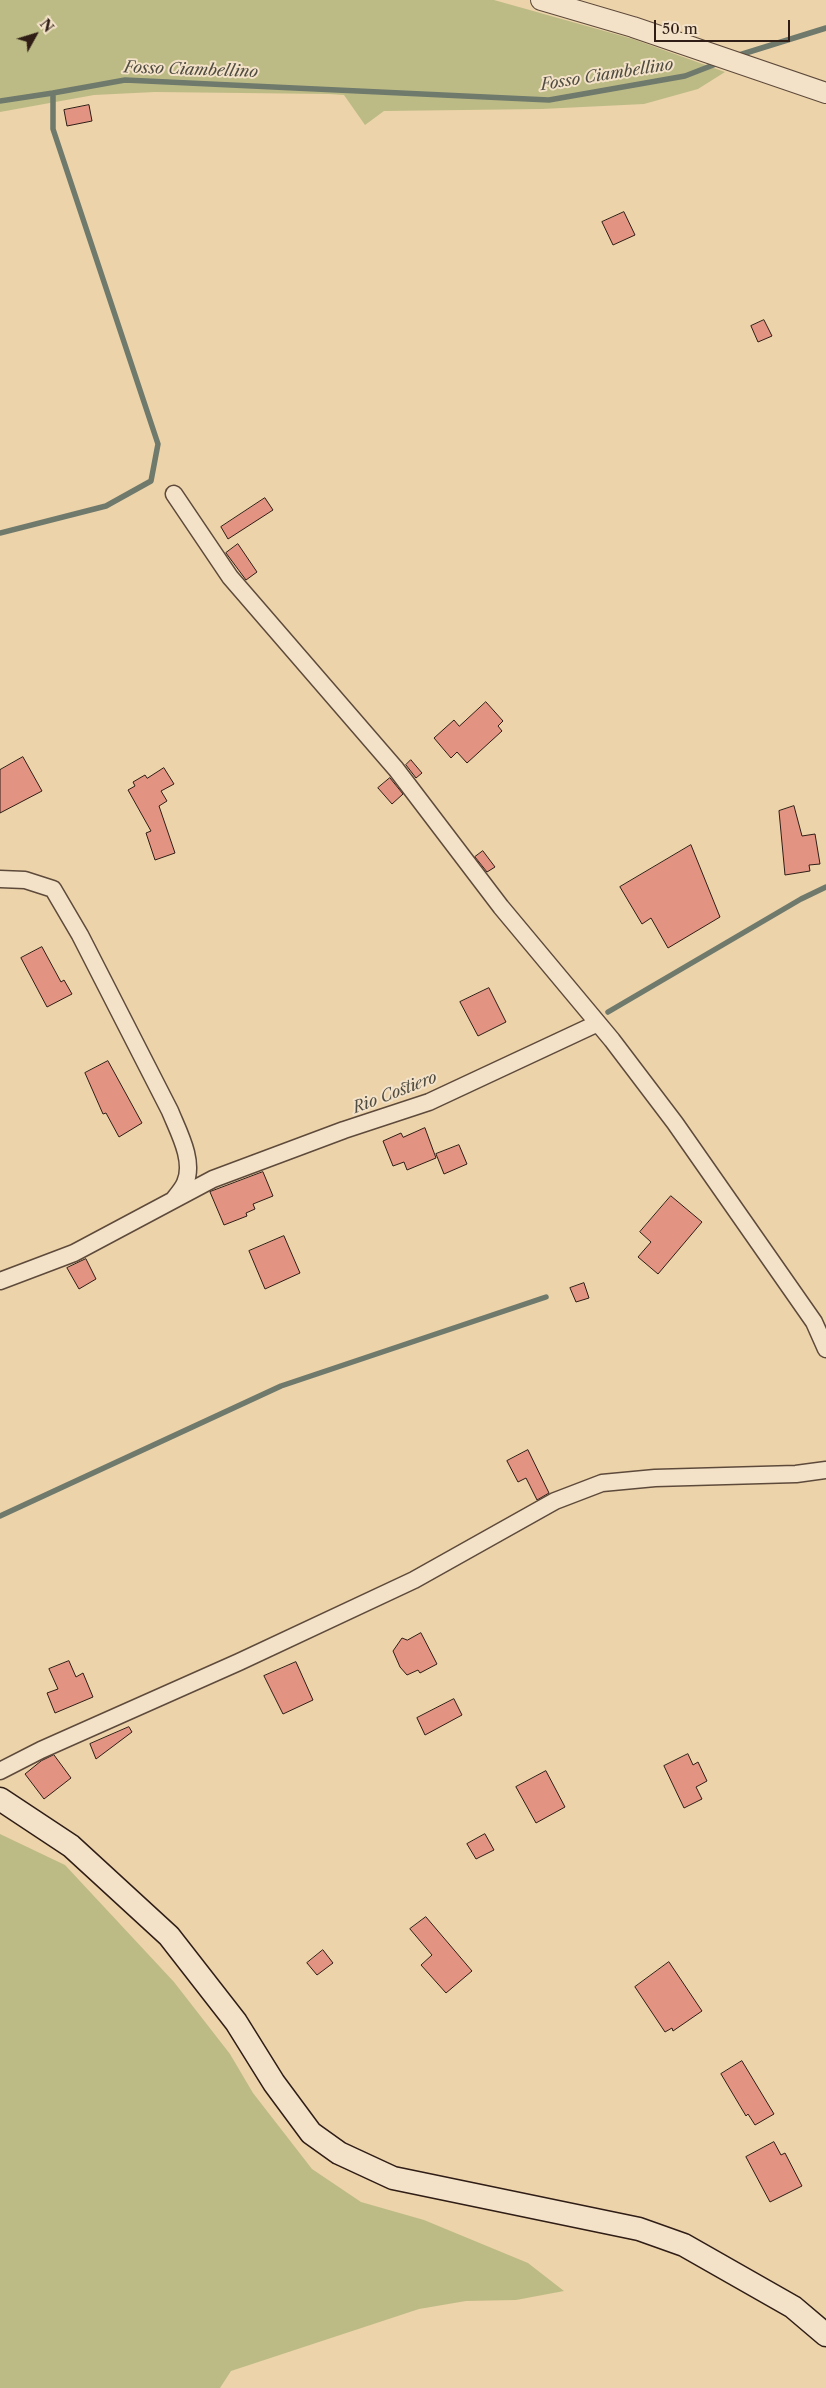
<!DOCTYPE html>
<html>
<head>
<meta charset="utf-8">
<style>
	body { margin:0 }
	#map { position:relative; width:826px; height:2388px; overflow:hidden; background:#ecd3aa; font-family:"Libre Caslon Text",serif }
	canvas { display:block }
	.north { position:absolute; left:10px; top:10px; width:50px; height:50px; -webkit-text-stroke:4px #f3e2c8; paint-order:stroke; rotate:51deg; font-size:14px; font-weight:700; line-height:20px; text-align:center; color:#2f1d16 }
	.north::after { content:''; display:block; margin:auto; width:18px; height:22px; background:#2f1d16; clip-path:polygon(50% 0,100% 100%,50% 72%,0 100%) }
	.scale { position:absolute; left:654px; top:20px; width:136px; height:22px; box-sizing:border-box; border:2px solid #2f1d16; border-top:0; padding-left:6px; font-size:15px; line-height:18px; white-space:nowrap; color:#2f1d16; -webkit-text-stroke:4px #f3e2c8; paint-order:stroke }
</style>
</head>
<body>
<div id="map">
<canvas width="826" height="2388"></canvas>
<div class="north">N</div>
<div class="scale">50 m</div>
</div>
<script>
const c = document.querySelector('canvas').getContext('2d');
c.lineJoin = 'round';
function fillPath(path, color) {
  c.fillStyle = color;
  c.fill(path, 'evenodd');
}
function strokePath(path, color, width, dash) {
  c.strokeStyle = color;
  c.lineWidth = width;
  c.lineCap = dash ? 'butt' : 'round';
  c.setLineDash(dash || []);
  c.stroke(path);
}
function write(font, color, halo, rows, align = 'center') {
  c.font = font + ' "Libre Caslon Text",serif';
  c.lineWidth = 4;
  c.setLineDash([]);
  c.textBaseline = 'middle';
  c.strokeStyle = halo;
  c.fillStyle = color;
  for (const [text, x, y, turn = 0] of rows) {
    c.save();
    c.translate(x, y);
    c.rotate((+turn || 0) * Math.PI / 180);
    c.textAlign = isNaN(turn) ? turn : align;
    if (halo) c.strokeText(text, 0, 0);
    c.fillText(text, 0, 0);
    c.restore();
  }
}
const green = new Path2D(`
	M0,0H494L633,39L725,72L698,89L644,104L542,109L384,111L365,125L344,95L329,94L155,92L94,95L0,112Z
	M0,1834L65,1865L174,1982L230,2054L253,2093L312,2169L361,2202L424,2220L528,2263L564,2291L516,2300L466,2301L419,2309L231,2371L220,2388H0Z`);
const stream = new Path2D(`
	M736,56L826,28
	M0,101L53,93
	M0,533L106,506L151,481L158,444L53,129V93L125,80L549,100L685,76L721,62
	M608,1012L801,899L826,887
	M0,1516L281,1386L546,1297`);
const building = new Path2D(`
	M89,105L92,121L67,126L64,110Z
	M624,212L635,235L613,245L602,222Z
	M764,320L772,336L758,342L751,326Z
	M265,498L273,510L228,539L221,527Z
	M238,544L257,572L246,580L226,553Z
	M486,702L503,721L498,726L502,731L467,763L457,752L451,758L434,738L454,720L459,726Z
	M23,757L42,791L0,813V770Z
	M411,760L422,773L416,778L406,765Z
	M164,768L174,784L161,791L167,801L159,806L175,853L155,860L146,833L151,831L128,790L135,786L133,782L145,775L147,778Z
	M390,778L403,794L392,804L378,788Z
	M794,806L802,836L815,834L820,864L809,865L810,871L785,875L779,811Z
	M691,845L720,917L668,948L651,918L642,924L620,887Z
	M483,851L495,867L487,872L475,857Z
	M42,947L61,982L64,980L72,994L47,1007L21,958Z
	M489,988L506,1022L478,1036L460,1002Z
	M108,1061L142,1123L119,1137L106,1113L103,1114L85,1073Z
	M425,1128L436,1158L407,1170L404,1162L393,1166L383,1141L401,1133L403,1137Z
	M459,1145L467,1164L444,1174L436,1154Z
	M263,1172L273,1196L253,1204L255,1209L246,1213L247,1216L224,1225L210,1192Z
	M671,1196L702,1222L658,1274L638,1257L651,1242L640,1232Z
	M284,1236L300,1273L265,1289L249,1251Z
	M86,1259L96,1279L79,1289L67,1268Z
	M584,1283L589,1298L576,1302L570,1288Z
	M528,1450L549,1493L537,1500L526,1478L518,1482L507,1461Z
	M421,1633L437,1664L420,1673L418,1670L407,1675L400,1667L393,1651L402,1638L407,1640Z
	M69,1661L76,1677L83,1673L93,1697L55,1713L47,1693L58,1689L49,1669Z
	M296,1662L313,1700L283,1714L264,1676Z
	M454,1699L462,1715L425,1735L417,1718Z
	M129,1727L132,1732L96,1759L90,1744Z
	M688,1754L693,1765L698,1762L707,1781L696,1787L702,1799L684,1808L664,1766Z
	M54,1755L71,1778L44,1799L25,1774L41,1761Z
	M546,1771L565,1807L536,1823L516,1787Z
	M485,1834L494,1850L476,1859L467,1844Z
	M426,1917L472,1971L446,1993L421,1965L432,1955L410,1929Z
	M323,1950L333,1963L317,1975L307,1963Z
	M669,1962L702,2011L673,2031L672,2028L665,2032L635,1987Z
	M742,2061L774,2114L755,2125L748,2114L746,2116L721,2074Z
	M774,2142L781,2155L785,2153L802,2186L770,2202L746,2157Z`);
const minor = new Path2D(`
	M174,494L230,577L396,769L501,907L612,1040L675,1123L814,1322L826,1349
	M0,879L25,880L53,889L80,935L170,1111C178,1131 195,1161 185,1183C183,1188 178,1194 174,1199
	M0,1281L74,1253L213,1179L344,1130L429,1102L596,1024
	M0,1771L41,1750L239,1662L414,1580L555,1501L602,1483L655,1478L796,1474L826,1470`);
const tertiary = new Path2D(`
	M541,0L633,27L826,93`);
const secondary = new Path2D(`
	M0,1799L71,1846L169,1936L236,2022L274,2083L311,2133L339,2153L393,2178L639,2229L684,2245L793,2307L826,2335`);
const waterNames = [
	["Fosso Ciambellino",191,70,2],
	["Fosso Ciambellino",607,75,-9],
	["Rio Costiero",395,1093,-21]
];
fillPath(green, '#bdbb85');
strokePath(stream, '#6f7a6c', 5.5);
fillPath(building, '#e39381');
strokePath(building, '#2f1d16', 1);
strokePath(minor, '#5e4a3b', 19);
strokePath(tertiary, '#5e4a3b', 22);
strokePath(secondary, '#2f1d16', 25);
strokePath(minor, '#f3e2c8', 16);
strokePath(tertiary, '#f3e2c8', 20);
strokePath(secondary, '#f3e2c8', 22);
write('italic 16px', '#4f4c41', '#f3e2c8', waterNames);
</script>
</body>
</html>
